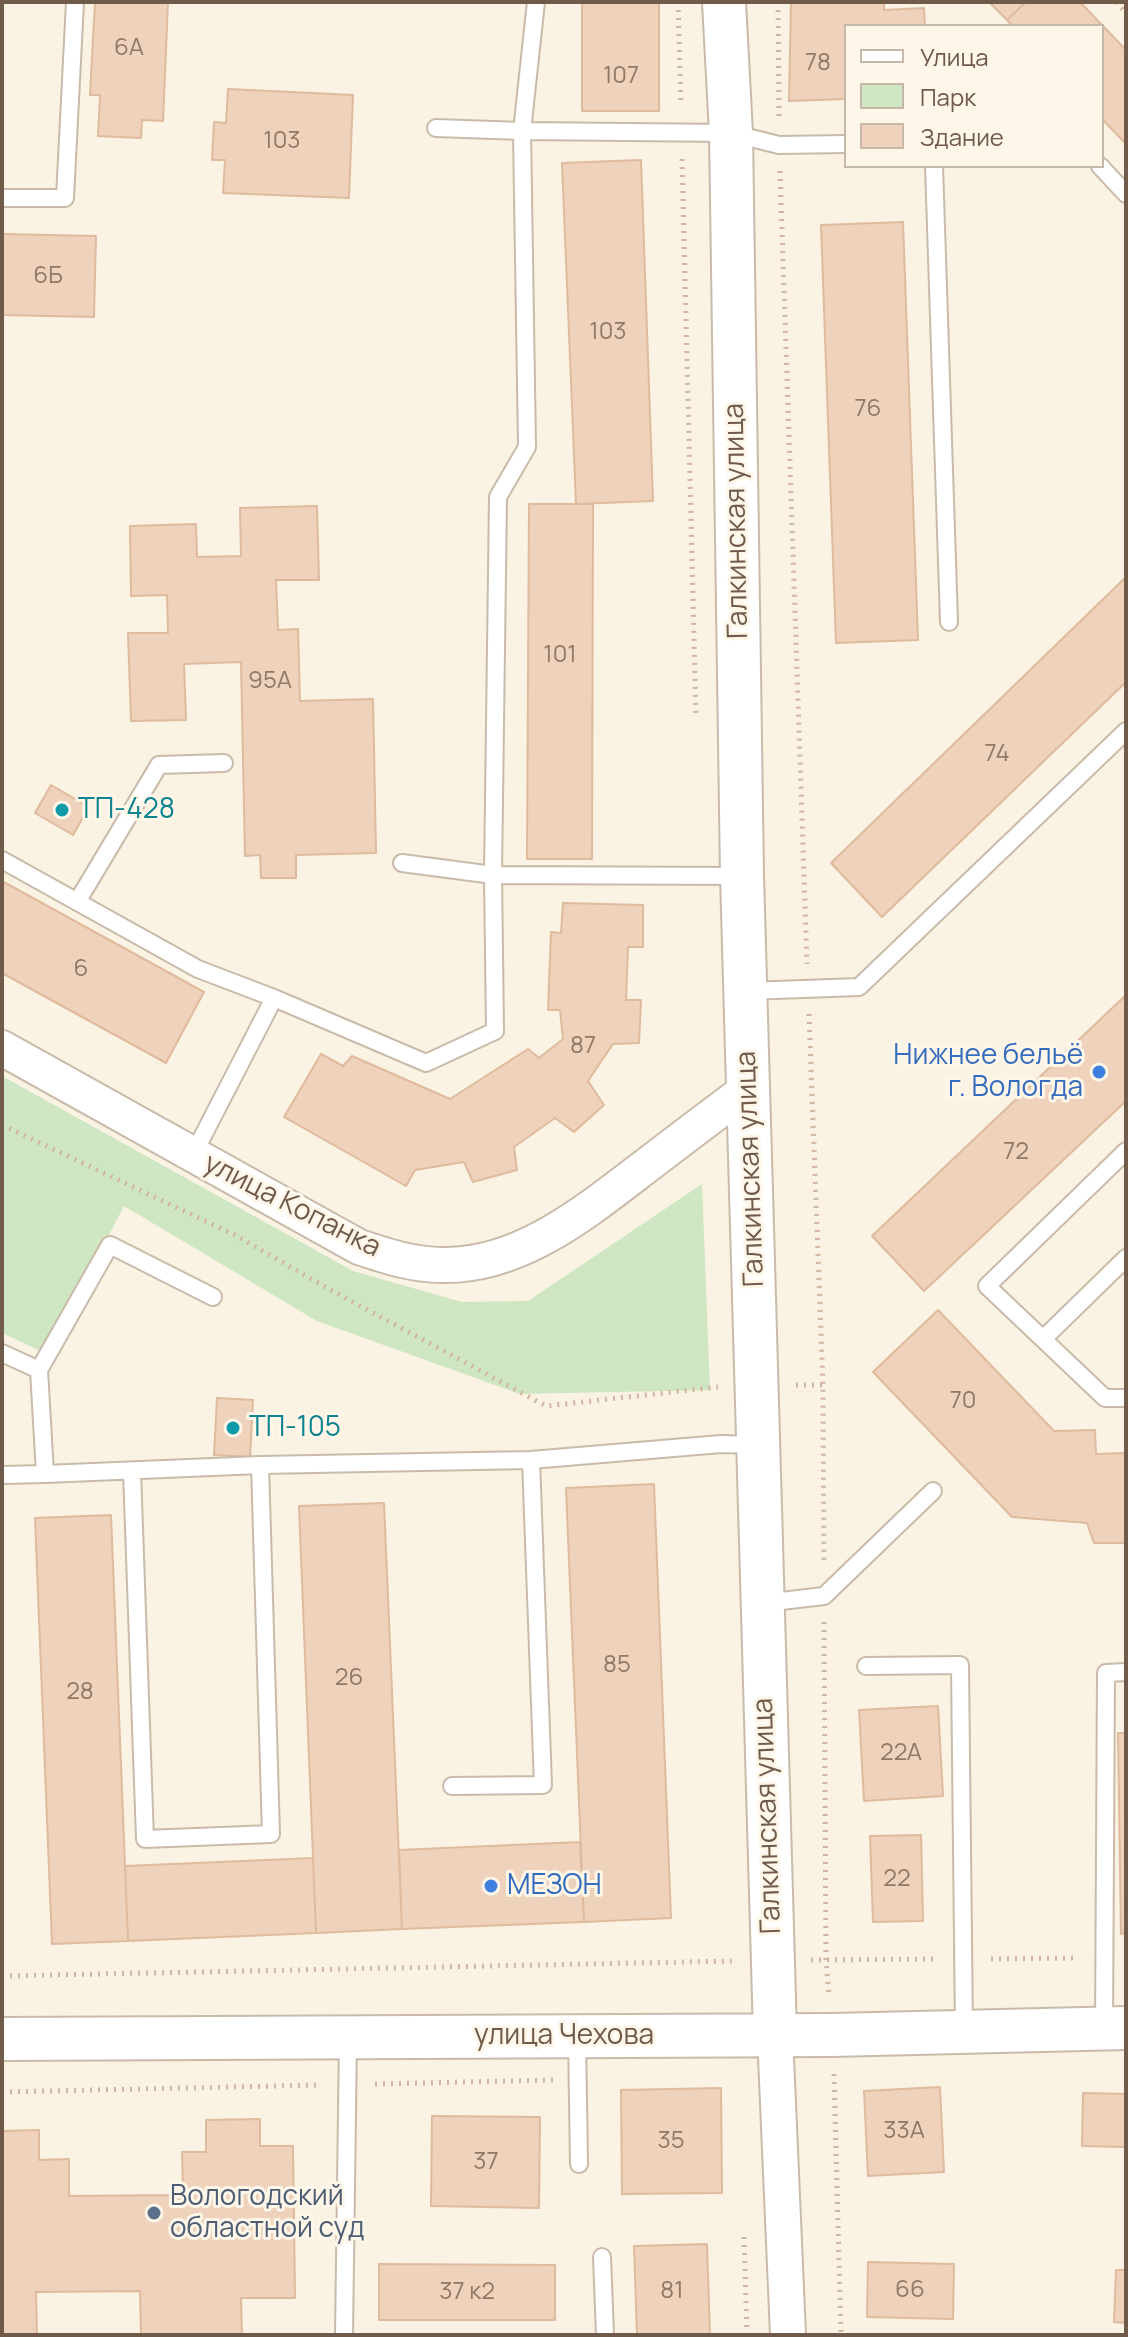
<!DOCTYPE html>
<html>
<head>
<meta charset="utf-8">
<style>
	body { margin:0 }
	#map { position:relative; width:1128px; height:2337px; overflow:hidden; background:#faf2e2; font-family:Manrope,sans-serif }
	canvas { display:block }
	.frame { position:absolute; inset:0; border:4px solid #705a4a; pointer-events:none }
	.legend { position:absolute; left:844px; top:24px; width:260px; height:144px; box-sizing:border-box; background:#fef6e8; border:2px solid #c5b8a9; margin:0; padding:10px 14px; list-style:none; font-size:24px; color:#705a4a }
	.legend li { display:flex; align-items:center; gap:16px; height:40px }
	.legend b { width:40px; border:2px solid #c5b8a9 }
</style>
</head>
<body>
<div id="map">
<canvas width="1128" height="2337"></canvas>
<div class="frame"></div>
<ul class="legend">
<li><b style="height:10px;background:#fff"></b>Улица</li>
<li><b style="height:22px;background:#cfe6c2"></b>Парк</li>
<li><b style="height:22px;background:#eed2bc"></b>Здание</li>
</ul>
</div>
<script>
const c = document.querySelector('canvas').getContext('2d');
c.lineJoin = 'round';
function fillPath(path, color) {
  c.fillStyle = color;
  c.fill(path, 'evenodd');
}
function strokePath(path, color, width, dash) {
  c.strokeStyle = color;
  c.lineWidth = width;
  c.lineCap = dash ? 'butt' : 'round';
  c.setLineDash(dash || []);
  c.stroke(path);
}
function write(font, color, halo, rows, align = 'center') {
  c.font = font + ' Manrope,sans-serif';
  c.lineWidth = 6;
  c.setLineDash([]);
  c.textBaseline = 'middle';
  c.strokeStyle = halo;
  c.fillStyle = color;
  for (const [text, x, y, turn = 0] of rows) {
    c.save();
    c.translate(x, y);
    c.rotate((+turn || 0) * Math.PI / 180);
    c.textAlign = isNaN(turn) ? turn : align;
    if (halo) c.strokeText(text, 0, 0);
    c.fillText(text, 0, 0);
    c.restore();
  }
}
const green = new Path2D(`
	M2,1076L353,1271L462,1302L528,1301L702,1184L710,1390L520,1394L317,1321L124,1206L47,1354L2,1333Z`);
const building = new Path2D(`
	M95,2H168L163,121L142,120L141,138L98,136L100,95H90Z
	M582,2H659V111H582Z
	M791,2H884V10L924,8L925,26H846V99L789,101Z
	M989,2H1026L1007,20Z
	M1026,2H1080L1126,50V144L1102,119V26H1012L1007,20Z
	M228,89L353,95L349,198L223,193L225,160H212L214,122L226,123Z
	M641,160L653,501L576,504L562,163Z
	M903,222L918,640L836,643L821,225Z
	M2,234L96,236L94,317L2,315Z
	M529,504H593L592,859H527Z
	M317,506L319,580H276L278,630L298,629L300,701L373,699L376,853L296,855V878H261L260,855L245,856L241,662L184,664L186,720L131,721L128,633H168L167,595L131,596L130,526L196,524L197,557L241,556L240,508Z
	M1126,577V682L882,917L831,863Z
	M51,785L89,807L73,835L35,813Z
	M2,881L204,992L166,1063L2,973Z
	M563,903L643,905V947H628L626,1000H641L639,1043L613,1044L588,1081L604,1105L574,1132L555,1118L514,1147L517,1170L473,1182L464,1162L415,1170L406,1186L284,1117L321,1054L343,1066L352,1056L450,1099L528,1049L539,1058L563,1039L560,1010H548L551,932L561,933Z
	M1126,995V1101L924,1291L872,1236Z
	M938,1310L1054,1431L1095,1430L1096,1454L1126,1453V1543H1094L1087,1523L1012,1517L873,1372Z
	M217,1398L253,1400L250,1457L214,1455Z
	M654,1484L671,1918L584,1922L566,1488Z
	M384,1503L402,1929L316,1933L299,1506Z
	M111,1515L128,1941L52,1944L35,1518Z
	M938,1706L943,1796L864,1801L859,1710Z
	M1118,1733H1126V1933L1121,1934Z
	M921,1835L923,1921L873,1922L870,1836Z
	M580,1842L584,1922L402,1929L399,1850Z
	M313,1858L316,1933L128,1941L125,1866Z
	M940,2087L944,2172L868,2176L864,2091Z
	M721,2088L722,2193L622,2194L621,2090Z
	M1083,2093L1126,2094V2147L1082,2146Z
	M432,2116L540,2117L539,2208L431,2206Z
	M260,2119V2146H293L295,2298H241L242,2335H141L140,2291L36,2292L37,2335H2V2131L39,2130V2160L69,2159V2196L183,2195L182,2152H206V2120Z
	M707,2244L710,2335H637L634,2246Z
	M868,2262L954,2264L953,2319L867,2317Z
	M379,2264L555,2265V2320H379Z
	M1116,2270H1126V2323L1114,2322Z`);
const path = new Path2D(`
	M678,2L681,105
	M778,2L779,117
	M1116,2L1126,13
	M682,159L696,717
	M780,171L807,964
	M809,1014L823,1385L824,1560
	M2,1125L235,1235L327,1288L546,1406L718,1387
	M796,1385H823
	M824,1622L826,1960L829,1996
	M991,1959L1077,1958
	M811,1960L937,1959
	M2,1976L733,1961
	M834,2074L841,2335
	M375,2084L553,2080
	M2,2092L321,2085
	M744,2237L747,2335`);
const service = new Path2D(`
	M436,128L522,131L536,2
	M934,166L949,622
	M1100,166L1126,194
	M2,198H65L75,2
	M2,860L198,969L274,998L193,1155
	M742,876L493,875L498,497L527,447L522,131L731,133L779,145L846,144
	M77,902L159,765L224,763
	M747,991L859,987L1126,731
	M274,998L426,1063L495,1031L493,875L402,863
	M1126,1151L987,1286L1105,1398H1126
	M1043,1339L1126,1258
	M2,1353L39,1370L45,1474L260,1465L531,1460L721,1444L757,1445
	M39,1370L110,1245L213,1297
	M132,1471L145,1839L271,1834L260,1465
	M2,1475L45,1474
	M764,1603L824,1596L933,1491
	M866,1666L960,1665L964,2031
	M452,1786L543,1785L531,1460
	M1104,2027L1106,1673L1126,1672
	M577,2037L579,2164
	M602,2257L605,2335
	M344,2335L348,2038`);
const minor = new Path2D(`
	M2,1048L359,1247C386,1256 413,1265 442,1265C520,1267 587,1211 646,1166C680,1140 714,1114 748,1089
	M775,2034L788,2335`);
const tertiary = new Path2D(`
	M724,2L731,133L742,876L775,2034
	M2,2039L832,2035L1126,2028`);
const markers = [
	[62,810,8,"#0f9aa8"],
	[1099,1072,8,"#3f7fe0"],
	[233,1428,8,"#0f9aa8"],
	[491,1886,8,"#3f7fe0"],
	[154,2213,8,"#5c6f8a"]
];
const numberNames = [
	["6А",129,48],
	["78",818,63],
	["107",621,76],
	["103",282,141],
	["6Б",48,276],
	["103",608,332],
	["76",868,409],
	["101",560,655],
	["95А",270,681],
	["74",997,754],
	["6",81,969],
	["87",583,1046],
	["72",1016,1152],
	["70",963,1401],
	["85",617,1665],
	["26",349,1678],
	["28",80,1692],
	["22А",901,1753],
	["22",897,1879],
	["33А",904,2131],
	["35",671,2141],
	["37",486,2162],
	["66",910,2290],
	["81",672,2291],
	["37 к2",467,2292]
];
const streetNames = [
	["Галкинская улица",737,521,-91],
	["Галкинская улица",751,1169,-92],
	["улица Копанка",292,1206,27],
	["Галкинская улица",768,1816,-92],
	["улица Чехова",564,2036]
];
const cultureNames = [
	["ТП-428",78,810],
	["ТП-105",249,1428]
];
const shopNames = [
	["Нижнее бельё",1083,1056],
	["г. Вологда",1083,1088],
	["МЕЗОН",507,1886,"left"]
];
const serviceNames = [
	["Вологодский",170,2197],
	["областной суд",170,2229]
];
fillPath(green, '#cfe6c2');
fillPath(building, '#eed2bc');
strokePath(building, '#dfba9d', 2);
strokePath(service, '#cabaaa', 20);
strokePath(minor, '#cabaaa', 38);
strokePath(tertiary, '#cabaaa', 46);
strokePath(path, '#d2b59f', 5, [2, 6]);
strokePath(service, '#fff', 16);
strokePath(minor, '#fff', 34);
strokePath(tertiary, '#fff', 42);
for (const [x, y, r, color] of markers) {
  const dot = new Path2D();
  dot.arc(x, y, r, 0, 2 * Math.PI);
  c.fillStyle = color;
  c.fill(dot);
  strokePath(dot, '#fef6e8', 3);
}
write('24px', '#907866', null, numberNames);
write('28px', '#705a4a', '#fef6e8', streetNames);
write('28px', '#0d838f', '#fef6e8', cultureNames, 'left');
write('28px', '#366cbe', '#fef6e8', shopNames, 'right');
write('28px', '#4e5e75', '#fef6e8', serviceNames, 'left');
</script>
</body>
</html>
